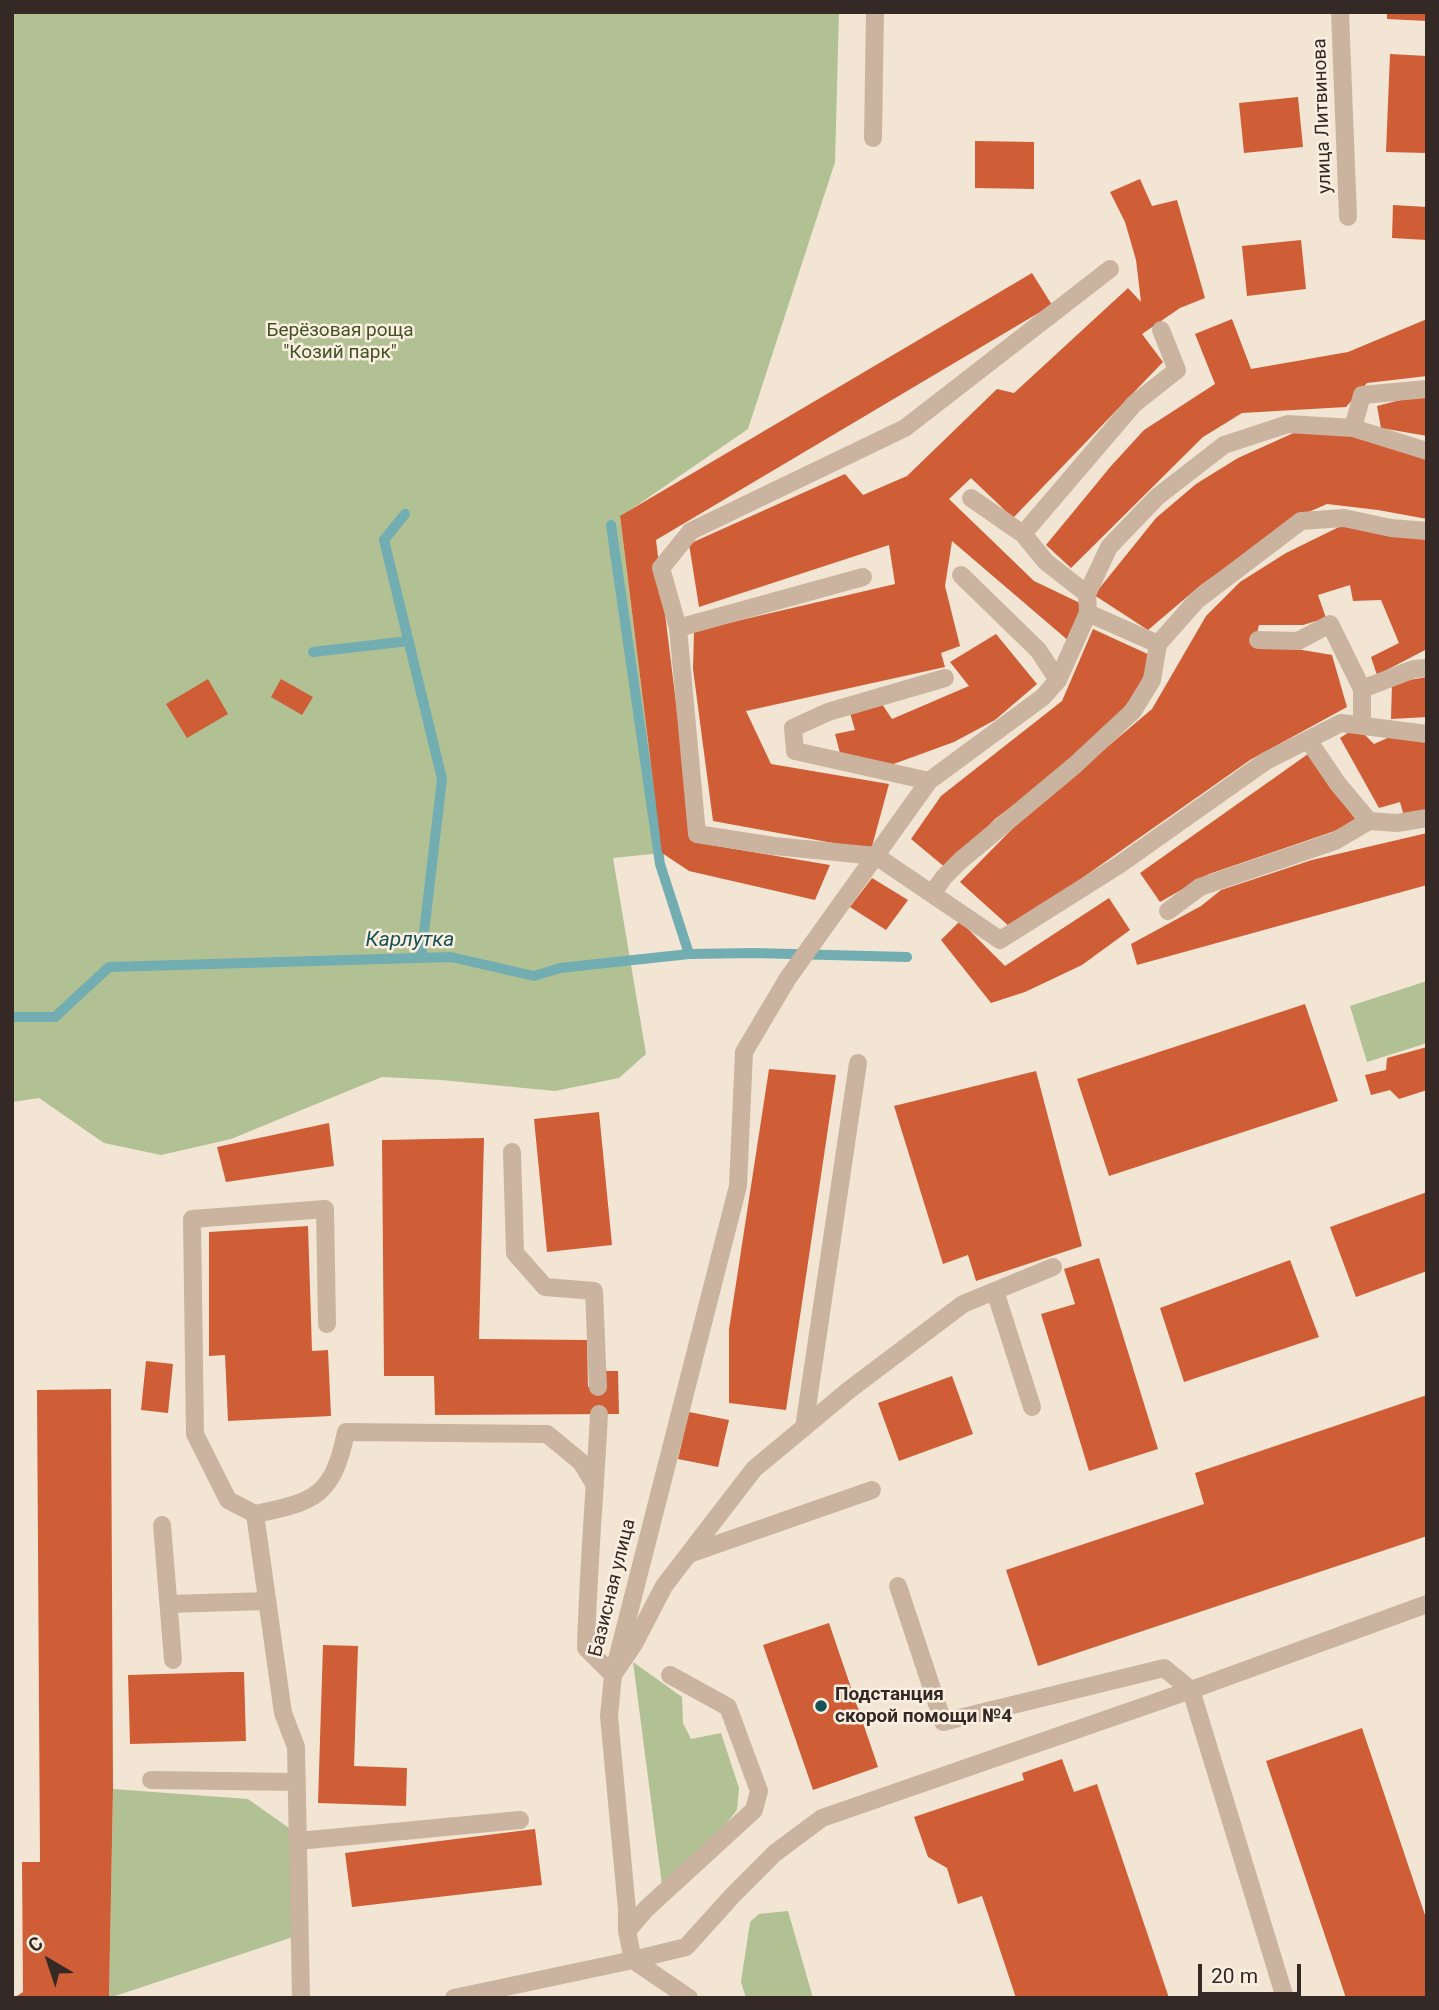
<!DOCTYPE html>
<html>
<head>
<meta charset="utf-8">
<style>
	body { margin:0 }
	#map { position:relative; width:1439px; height:2010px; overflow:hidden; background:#f2e5d4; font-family:Roboto,sans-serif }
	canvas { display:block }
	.frame { position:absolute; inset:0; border:14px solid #342924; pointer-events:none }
	.north { position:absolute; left:14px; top:1926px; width:70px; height:70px; -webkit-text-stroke:5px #faefe1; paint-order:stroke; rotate:321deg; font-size:19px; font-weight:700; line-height:28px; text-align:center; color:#342924 }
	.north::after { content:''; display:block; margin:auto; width:24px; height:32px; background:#342924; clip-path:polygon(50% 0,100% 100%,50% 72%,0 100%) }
	.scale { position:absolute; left:1198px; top:1964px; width:103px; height:32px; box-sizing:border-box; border:4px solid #342924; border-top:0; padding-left:9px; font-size:21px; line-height:24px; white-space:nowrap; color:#342924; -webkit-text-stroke:5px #faefe1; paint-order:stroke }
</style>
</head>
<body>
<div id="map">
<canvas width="1439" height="2010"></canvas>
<div class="frame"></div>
<div class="north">С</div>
<div class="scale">20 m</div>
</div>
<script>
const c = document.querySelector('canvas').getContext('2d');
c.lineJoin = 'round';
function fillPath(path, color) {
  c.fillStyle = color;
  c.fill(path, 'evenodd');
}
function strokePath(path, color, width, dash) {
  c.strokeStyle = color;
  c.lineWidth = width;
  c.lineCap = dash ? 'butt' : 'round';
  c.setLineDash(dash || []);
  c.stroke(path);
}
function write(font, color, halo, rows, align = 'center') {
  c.font = font + ' Roboto,sans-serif';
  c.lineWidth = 5;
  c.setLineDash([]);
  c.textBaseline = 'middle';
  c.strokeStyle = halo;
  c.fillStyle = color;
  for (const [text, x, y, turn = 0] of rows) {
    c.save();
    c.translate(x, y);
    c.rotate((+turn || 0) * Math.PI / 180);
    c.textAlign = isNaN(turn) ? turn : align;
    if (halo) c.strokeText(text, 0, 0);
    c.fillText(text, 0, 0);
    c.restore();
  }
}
const green = new Path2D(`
	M12,12H839L835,162L748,429L620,517L662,853L613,858L646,1054L619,1078L555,1091L441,1080L382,1077L231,1139L161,1155L104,1143L39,1098L12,1102Z
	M1427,981V1043L1367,1062L1350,1006Z
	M633,1662L682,1697L683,1723L691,1739L721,1733L739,1788L737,1810L722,1829L662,1885Z
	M113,1789L248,1799L296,1833L299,1935L109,1998Z
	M788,1911L813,1998H746L741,1982L750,1922L759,1914Z`);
const stream = new Path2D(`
	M405,514L384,540L442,779L421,958
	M611,525L660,864L689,954
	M313,652L409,641
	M12,1017H55L109,967L451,957L534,976L560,968L689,954L753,953L907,957`);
const building = new Path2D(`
	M1387,12H1427V21L1387,19Z
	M1390,54L1427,56V153L1386,152Z
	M1298,97L1303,147L1244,153L1239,103Z
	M975,141L1034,142V189L975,188Z
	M1140,179L1152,206L1177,200L1205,298L1180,308L1142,334L1163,362L1013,518L971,478L949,499L1034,581L1082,604L1070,642L952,541L945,586L960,646L941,653L945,667L746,711L771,764L889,784L871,850L713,821L693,669L694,631L895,584L889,545L699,607L689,544L845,474L863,495L907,476L997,389L1014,393L1128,288L1141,302L1136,260L1125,222L1110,192Z
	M1393,205L1427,207V240L1392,238Z
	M1301,240L1306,289L1247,296L1242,246Z
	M1032,273L1052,305L656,540L693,842L830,865L815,900L689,871L662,853L620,516Z
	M1232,319L1251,369L1348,352L1427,319V376L1367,383L1346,407L1242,413L1203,437L1071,568L1046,545L1111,466L1144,430L1215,384L1195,334Z
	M1420,395H1427V436L1381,428L1377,406Z
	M1332,430L1427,457V519L1378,510L1327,504L1295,518L1201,585L1148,630L1094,595L1156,518L1196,484L1238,458L1298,431Z
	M1341,526L1388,530L1427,540V649L1377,675L1371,657L1399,643L1381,600L1353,601L1350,585L1318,595L1326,618L1303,625H1259L1255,642L1332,655L1347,707L1250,760L1011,928L960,882L1021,820L1152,709L1206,616L1240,582L1286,553Z
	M1093,629L1152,656L1137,692L1090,748L995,819L947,869L911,839L941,796L1062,701Z
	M996,634L1037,684L995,720L954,742L888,766L841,757L835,734L855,730L850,713L882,704L892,719L969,686L950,662Z
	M1427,677V717L1391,719L1392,683Z
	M208,679L228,714L187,738L166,704Z
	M281,679L313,697L302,715L271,697Z
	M1357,727L1374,744L1392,736L1427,740V812L1404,816L1400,802L1379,808L1340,738Z
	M1308,754L1358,823L1209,874L1160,902L1140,873Z
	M1427,833V885L1137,965L1131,944L1201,906L1221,890L1312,860Z
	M872,878L908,900L886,930L850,907Z
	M1109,898L1130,930L1082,965L1025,992L991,1003L941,940L960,921L1005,966Z
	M1305,1004L1338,1101L1109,1176L1077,1079Z
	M1427,1047V1090L1399,1099L1390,1090L1371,1095L1365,1075L1386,1070L1387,1058Z
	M769,1069L836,1075L786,1410L729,1403V1329Z
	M1036,1071L1082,1246L976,1281L968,1255L943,1264L894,1106Z
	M599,1112L612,1245L547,1252L534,1119Z
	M329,1123L334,1166L226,1182L217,1147Z
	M484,1138L479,1339L587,1340L588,1387H603L602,1371H618L619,1414L435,1415L434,1376H384L382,1140Z
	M1427,1192V1271L1356,1297L1330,1227Z
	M308,1226L312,1351L328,1350L331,1416L228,1421L225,1355L209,1356V1232Z
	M1099,1258L1158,1449L1089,1471L1041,1314L1075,1304L1064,1269Z
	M1290,1260L1319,1337L1184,1382L1160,1308Z
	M146,1361L173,1364L168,1413L141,1410Z
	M952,1376L973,1434L899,1461L878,1403Z
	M111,1389L113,1789L109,1998H14L23,1992L22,1862H40L37,1390Z
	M1427,1395V1536L1038,1666L1006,1570L1204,1504L1195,1473Z
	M689,1412L729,1420L718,1467L678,1459Z
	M829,1623L878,1767L813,1790L763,1645Z
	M323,1645L358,1646L354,1766L407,1768L406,1806L318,1803Z
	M231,1672H244L246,1741L130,1744L128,1675Z
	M1362,1728L1427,1921V1998H1346L1266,1761Z
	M1062,1759L1074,1792L1097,1784L1169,1998H1016L982,1896L958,1904L947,1868L928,1857L914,1817L1024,1780L1022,1773Z
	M535,1829L542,1885L352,1907L345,1853Z`);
const lane = new Path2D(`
	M1110,269L905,428L691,531L661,568L678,628L697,834L774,846L876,856L1000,940L1119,865L1266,761L1341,723L1427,734
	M1353,428L1362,395L1427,389
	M1427,451L1353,428L1288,424L1224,445L1157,497L1109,547L1087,594L1088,613L1058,680L1043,697L929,781L788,978L744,1052L738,1186L613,1675L609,1716L627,1910V1931L633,1960L686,1947L733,1895L775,1853L822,1818L1191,1690L1427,1604
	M971,498L1023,534
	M961,575L1038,650L1058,680
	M1087,594L1046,562L1023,534L1134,404L1177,370L1161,330
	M1088,613L1158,644L1197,600L1301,521L1344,518L1391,528L1427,531
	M678,628L863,577
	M1258,640L1298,641L1330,624L1362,689
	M1362,726V689L1414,669L1427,668
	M1308,740L1338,784L1369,821L1397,823L1427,818
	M929,781L795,751L793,728L828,712L945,678
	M932,894L944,877L960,861L1075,765L1133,711L1152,680L1158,644
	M1168,911L1200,887L1335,841L1369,821
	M512,1152L515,1253L545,1287L594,1291L598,1387
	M995,1291L1032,1407
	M599,1414C595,1492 588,1570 586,1648L613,1675L634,1644L664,1586L754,1469L849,1390L963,1304L1053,1267
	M804,1428L858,1063
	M255,1514C315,1502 333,1496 346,1432L547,1434L581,1462L595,1485
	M162,1525L173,1660
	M689,1554L872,1490
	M898,1586L943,1722L1164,1668L1191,1690L1285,1998
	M169,1604L267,1601
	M151,1780L297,1782
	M298,1841L520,1820
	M627,1931L646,1909L754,1810L759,1791L728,1707L670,1675
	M301,1998L296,1747L283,1713L255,1514L228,1500L195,1434L192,1219L325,1209L327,1324`);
const street = new Path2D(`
	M1340,12L1348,217
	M873,138L875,12
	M454,1998L633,1960L689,1998`);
const markers = [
	[821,1706,7,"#175257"]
];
const streetNames = [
	["улица Литвинова",1323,116,-92],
	["Базисная улица",613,1588,-76]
];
const parkNames = [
	["Берёзовая роща",340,331],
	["\"Козий парк\"",340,353]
];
const poiNames = [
	["Подстанция",835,1695],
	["скорой помощи №4",835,1717]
];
const waterNames = [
	["Карлутка",410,941]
];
fillPath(green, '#b1c194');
strokePath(stream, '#72adb1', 10);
fillPath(building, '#cf5e36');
strokePath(lane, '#cab4a0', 18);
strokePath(street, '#cab4a0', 18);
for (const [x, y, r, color] of markers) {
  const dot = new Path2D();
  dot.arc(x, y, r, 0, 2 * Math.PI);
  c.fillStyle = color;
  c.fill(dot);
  strokePath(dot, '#faefe1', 2.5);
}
write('19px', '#342924', '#faefe1', streetNames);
write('19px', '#425326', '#faefe1', parkNames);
write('bold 19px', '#342924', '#faefe1', poiNames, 'left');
write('italic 21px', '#175257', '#faefe1', waterNames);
</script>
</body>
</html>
